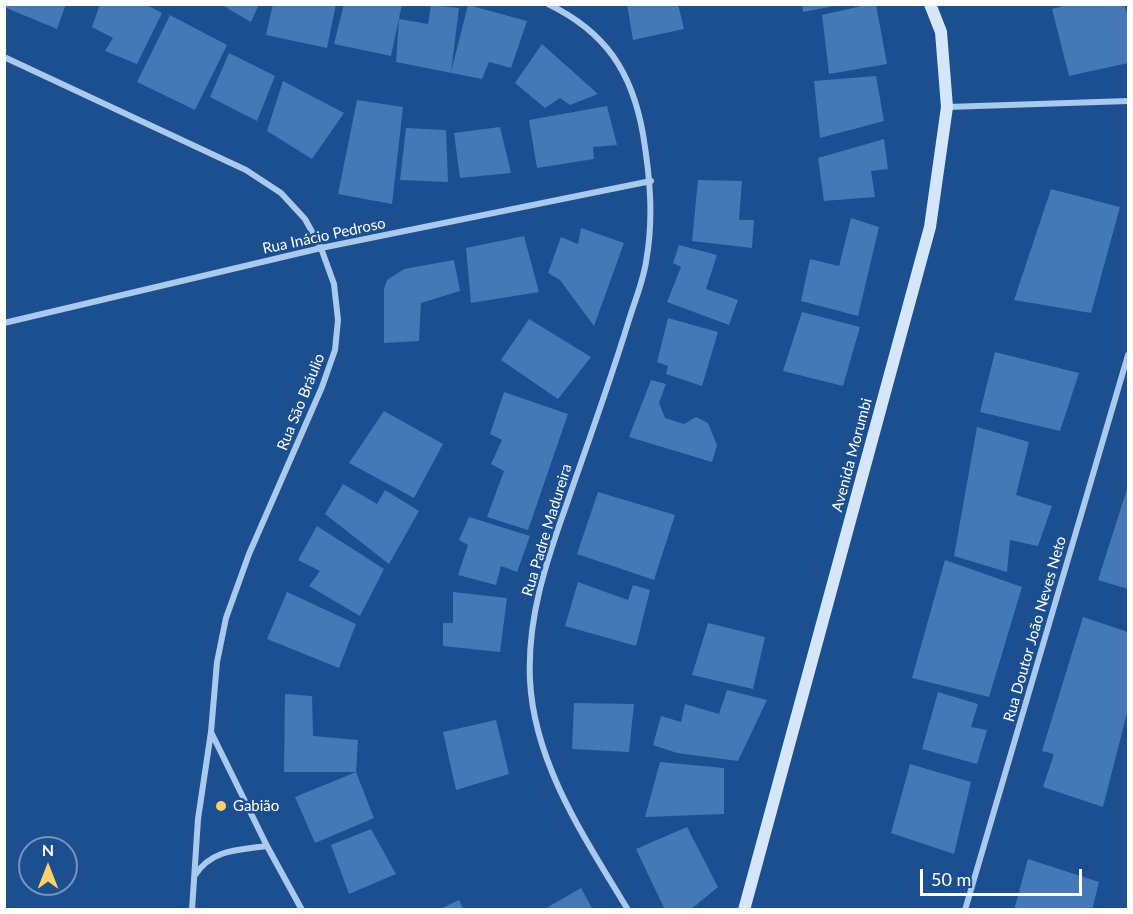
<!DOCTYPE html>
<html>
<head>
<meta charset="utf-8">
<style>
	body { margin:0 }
	#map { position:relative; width:1133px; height:914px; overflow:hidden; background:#1b4f8f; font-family:Lato,sans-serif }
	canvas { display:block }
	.frame { position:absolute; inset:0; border:6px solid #fff; pointer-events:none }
	.north { position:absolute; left:18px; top:836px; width:60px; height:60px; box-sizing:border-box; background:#1b4f8f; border:2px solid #7695bc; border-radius:50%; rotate:0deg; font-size:16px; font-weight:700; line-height:24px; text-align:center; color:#fff }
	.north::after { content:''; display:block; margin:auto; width:21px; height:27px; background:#ffd166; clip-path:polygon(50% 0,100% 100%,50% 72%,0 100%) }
	.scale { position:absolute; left:920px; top:869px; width:162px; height:27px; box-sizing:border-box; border:3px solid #fff; border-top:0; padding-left:8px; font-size:18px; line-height:21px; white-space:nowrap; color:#fff; -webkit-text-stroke:4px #1b4f8f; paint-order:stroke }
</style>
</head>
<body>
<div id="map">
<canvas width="1133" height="914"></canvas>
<div class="frame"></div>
<div class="north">N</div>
<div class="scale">50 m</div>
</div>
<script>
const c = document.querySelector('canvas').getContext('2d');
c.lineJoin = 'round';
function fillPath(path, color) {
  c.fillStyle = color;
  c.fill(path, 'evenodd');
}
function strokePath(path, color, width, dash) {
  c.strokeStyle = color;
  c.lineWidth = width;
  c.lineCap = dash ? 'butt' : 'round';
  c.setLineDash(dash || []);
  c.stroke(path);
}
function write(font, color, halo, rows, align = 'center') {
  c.font = font + ' Lato,sans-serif';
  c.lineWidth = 5;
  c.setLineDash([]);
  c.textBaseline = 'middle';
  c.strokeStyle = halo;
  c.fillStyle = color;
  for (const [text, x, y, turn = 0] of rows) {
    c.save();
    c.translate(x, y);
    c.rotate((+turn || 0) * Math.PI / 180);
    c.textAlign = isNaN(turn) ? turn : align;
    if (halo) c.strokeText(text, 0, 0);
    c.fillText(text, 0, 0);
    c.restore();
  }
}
const building = new Path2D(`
	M4,4H66L57,29L4,7Z
	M100,4H145L162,13L137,64L105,51L113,38L92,27Z
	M220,4H259L251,22Z
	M273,4H336L327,48L266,35Z
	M344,4H402L391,56L334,44Z
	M627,4H678L684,29L633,40Z
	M802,4H833L834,6L803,12Z
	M1070,4H1124L1128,16V63L1069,76L1052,9Z
	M431,5L459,8L451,72L468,5L527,21L511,68L489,62L482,79L396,62L399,19L428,24Z
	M866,5H876L887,64L829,74L822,15Z
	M170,15L227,45L195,110L137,82Z
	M542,44L598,94L570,105L560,98L545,108L515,83Z
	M229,53L275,76L257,121L210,97Z
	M876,76L884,121L820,138L814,81Z
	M283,81L344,113L312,159L267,131Z
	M357,100L403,107L392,204L338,194Z
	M607,106L617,145L593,147L594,159L537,168L529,120Z
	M500,127L511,173L460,178L454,133Z
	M406,128L446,130L448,182L400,180Z
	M884,139L888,169L871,171L875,197L824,201L818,158Z
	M698,180L742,181L739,220H754L752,248L692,241Z
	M1051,189L1120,207L1091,313L1014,300Z
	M851,218L879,227L858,316L801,301L810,259L839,266Z
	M581,228L624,243L594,326L560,280L548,273L561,237L578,244Z
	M524,236L539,292L471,303L466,248Z
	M679,245L717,255L706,289L738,300L729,325L667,302L681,267L673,263Z
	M454,260L460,291L421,303L419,341L384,343V289L387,280L404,269Z
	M802,312L860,327L843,386L783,371Z
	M668,318L718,332L702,386L666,374L668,366L657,362Z
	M529,319L591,357L558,399L501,360Z
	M995,352L1079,373L1060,431L980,412Z
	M651,380L666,384L659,403L665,418L684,424L696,417L708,423L717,445L712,462L629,437Z
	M504,392L568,414L528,530L487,517L504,471L491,464L502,440L490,434Z
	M384,411L443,444L414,498L349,463Z
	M977,427L1029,442L1016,495L1052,506L1038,546L1010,540L1007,572L954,556Z
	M343,484L377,504L385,490L419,511L389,564L325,514Z
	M1128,486V589L1098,580Z
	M598,492L675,515L654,580L577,554Z
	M469,517L530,536L517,572L501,566L496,585L458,575L468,545L459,540Z
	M317,526L384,569L360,616L309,586L320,571L298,560Z
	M945,560L1022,587L989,697L912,678Z
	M578,582L628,600L633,585L650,590L636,646L565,626Z
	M287,592L356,624L339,668L267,639Z
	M453,592L507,598L500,652L443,646V623H453Z
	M1083,617L1128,632V709L1103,807L1043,787L1054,754L1042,751Z
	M708,623L765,637L753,689L692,675Z
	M727,690L767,700L738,761L677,753L653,745L661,716L681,722L685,704L719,714Z
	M938,692L978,704L971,727L987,730L977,764L922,749Z
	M285,694L312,696L313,736L358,740L356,772H284Z
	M574,703L634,704L629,752L572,749Z
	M496,720L509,774L456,790L443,732Z
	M660,762L724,768V814L645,817Z
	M910,764L971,782L954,854L891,833Z
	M356,772L374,818L315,843L295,797Z
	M687,827L718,887L690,910H665L636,849Z
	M371,829L396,874L349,894L331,845Z
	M1028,859L1099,882L1092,910H1014Z
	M581,888L593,910H543Z
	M459,900L464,910H438Z`);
const street = new Path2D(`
	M548,4C606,32 632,72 643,134C650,177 654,218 646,262C643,282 634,303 628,323C609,385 587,445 566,506C546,562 527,619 530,680C534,764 586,840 628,910
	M4,57L246,170L281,193L305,219L321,248L334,284L338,320L335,350L322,387L249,554L226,618L217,662L211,732L267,846L302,910
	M947,107L1128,101
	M4,323L321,248L651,181
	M195,875C212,849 239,850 267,846
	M192,910L198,819L211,732
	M965,910L1128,355`);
const secondary = new Path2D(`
	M744,910L930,227L947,107L941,32L930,4`);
const markers = [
	[221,806,6,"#ffd166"]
];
const streetNames = [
	["Rua Inácio Pedroso",324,236,-12],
	["Rua São Bráulio",301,402,-68],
	["Avenida Morumbi",852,455,-75],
	["Rua Padre Madureira",547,530,-73],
	["Rua Doutor João Neves Neto",1035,629,-74]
];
const poiNames = [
	["Gabião",233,806]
];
fillPath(building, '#4478b7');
strokePath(street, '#a9c9ee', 6);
strokePath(secondary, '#d6e6fa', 12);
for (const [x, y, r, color] of markers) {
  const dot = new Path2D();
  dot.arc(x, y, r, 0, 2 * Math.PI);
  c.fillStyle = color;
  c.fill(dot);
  strokePath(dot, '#1b4f8f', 2);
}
write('15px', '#fff', '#1b4f8f', streetNames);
write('15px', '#fff', '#1b4f8f', poiNames, 'left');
</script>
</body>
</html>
